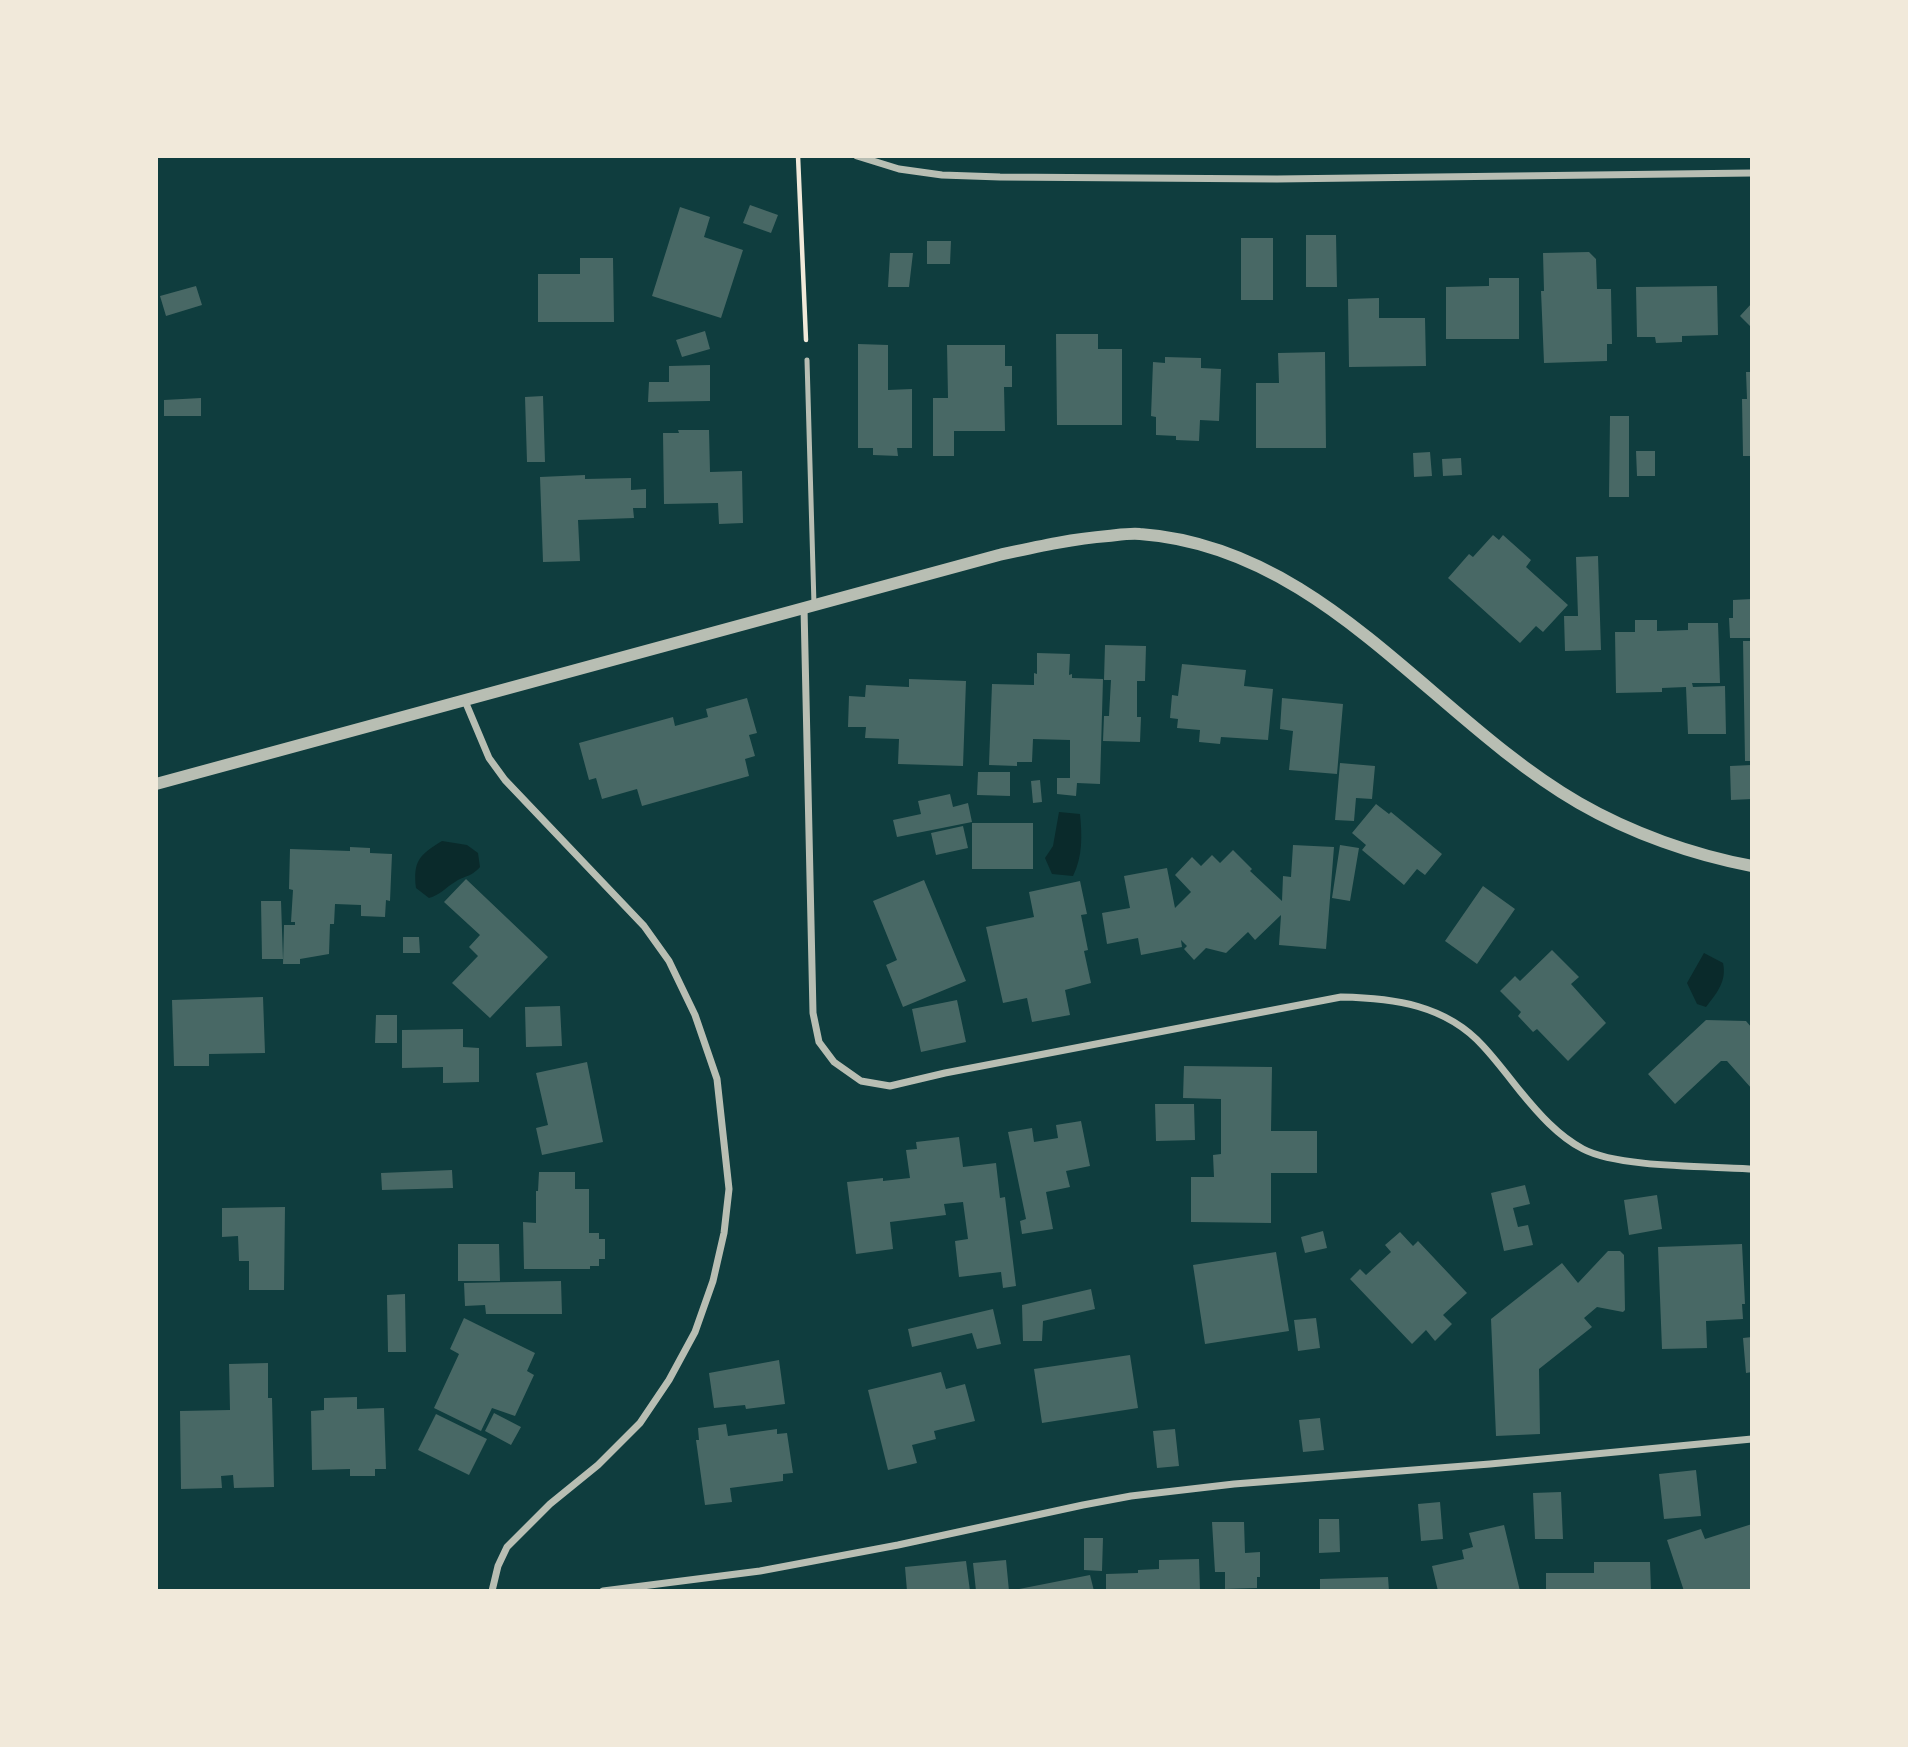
<!DOCTYPE html>
<html>
<head>
<meta charset="utf-8">
<style>
	body { margin:0 }
	#map { position:relative; width:1908px; height:1747px; overflow:hidden; background:#0f3d3e; font-family:Lora,serif }
	canvas { display:block }
	.frame { position:absolute; inset:0; border:158px solid #f1e9da; pointer-events:none }
</style>
</head>
<body>
<div id="map">
<canvas width="1908" height="1747"></canvas>
<div class="frame"></div>
</div>
<script>
const c = document.querySelector('canvas').getContext('2d');
c.lineJoin = 'round';
function fillPath(path, color) {
  c.fillStyle = color;
  c.fill(path, 'evenodd');
}
function strokePath(path, color, width, dash) {
  c.strokeStyle = color;
  c.lineWidth = width;
  c.lineCap = dash ? 'butt' : 'round';
  c.setLineDash(dash || []);
  c.stroke(path);
}
const water = new Path2D(`
	M1059,812L1080,814C1082,835 1083,856 1073,876L1052,874L1045,858L1053,846Z
	M442,841L467,845L478,853L480,867C470,878 465,875 455,882C445,888 440,895 429,898L416,888C413,861 419,855 442,841Z
	M1704,953L1723,963C1727,981 1717,993 1706,1007L1697,1004L1687,983Z`);
const building = new Path2D(`
	M750,205L778,215L771,233L743,223Z
	M680,207L710,217L704,237L743,250L721,318L652,296Z
	M1306,235H1336L1337,287H1306Z
	M1241,238H1273V300H1241Z
	M927,241H951L950,264H927Z
	M1589,252L1596,259L1597,289H1611L1612,344H1607V361L1544,363L1541,291H1544L1543,253Z
	M890,253H913L909,287H888Z
	M580,258H613L614,322H538V274H580Z
	M1489,278H1519V339H1446V287L1489,286Z
	M196,286L202,305L166,316L160,296Z
	M1717,286L1718,335L1682,336V342L1656,343L1655,337H1637L1636,287Z
	M1379,298V318H1425L1426,366L1349,367L1348,299Z
	M1752,303V328L1740,316Z
	M705,331L710,349L682,357L676,340Z
	M1056,334H1098V349H1122V425H1057Z
	M858,344L888,345V390L912,389V448H897L898,456L873,455V448H858Z
	M947,345H1005V366H1012V387H1004L1005,431H954V456H933V398H948Z
	M1325,352L1326,448H1256V383H1279L1278,353Z
	M1165,357L1201,358V368L1221,369L1219,421L1200,420L1199,441L1176,440V436L1156,435V417L1151,416L1153,362L1165,363Z
	M710,365V401L648,402L649,382H669V366Z
	M1746,372H1752V456H1743L1742,399H1747Z
	M543,396L545,462H527L525,397Z
	M201,398V416H164V400Z
	M1610,416H1629V497H1609Z
	M678,430H709L710,472L742,471L743,523L719,524L718,503L664,504L663,433H679Z
	M1636,451H1655V476H1637Z
	M1430,452L1432,476L1414,477L1413,453Z
	M1461,458L1462,475L1443,476L1442,459Z
	M585,475V479L631,478V490L646,489V508H633L634,518L578,520L580,561L543,562L540,477Z
	M1493,535L1499,540L1503,535L1531,560L1526,567L1568,605L1543,632L1536,626L1520,643L1448,578L1469,554L1473,557Z
	M1598,556L1601,650L1565,651L1564,616H1578L1576,557Z
	M1752,599V638H1730L1729,618H1733V600Z
	M1635,620H1657V631L1688,630V623H1718L1720,683H1692L1693,687L1725,686L1726,734H1688L1686,687L1662,688V692L1616,693L1615,632H1635Z
	M1743,641H1752V761H1745Z
	M1105,645L1146,646L1145,681H1137V717H1141L1140,742L1103,741L1104,716H1109L1111,680H1104Z
	M1037,653L1070,654L1069,675L1072,674V678L1103,679L1100,784L1077,783L1076,796L1057,794V778H1070V740L1033,739L1032,762H1017V766L989,765L992,684L1034,685V673L1037,674Z
	M1182,664L1246,670L1244,686L1273,689L1268,740L1221,737L1220,744L1199,742L1200,730L1177,728L1178,719L1170,718L1172,695L1178,696Z
	M909,679L966,681L963,766L898,764L899,739L865,738L866,727H848L849,696L865,697L866,685L909,687Z
	M747,698L757,733L749,735L755,756L745,759L749,776L642,806L637,789L602,799L596,778L589,780L579,743L673,717L675,726L708,717L706,709Z
	M1282,698L1343,704L1337,774L1289,770L1293,731L1280,729Z
	M1340,763L1375,766L1372,799L1356,798L1354,821L1335,820Z
	M1752,765V799L1731,800L1730,766Z
	M978,772H1010V796L977,795Z
	M1040,780L1042,802L1033,803L1031,781Z
	M950,794L953,807L968,803L972,822L897,837L893,820L921,814L918,801Z
	M1376,804L1389,814L1391,812L1442,854L1425,875L1417,869L1404,885L1362,850L1366,845L1352,833Z
	M972,823H1033V869H972Z
	M963,826L968,848L936,855L931,833Z
	M1293,845L1334,847L1326,949L1279,945L1281,915L1255,940L1248,932L1226,953L1206,948L1194,960L1184,949L1187,946L1181,940L1182,947L1141,955L1138,938L1107,944L1102,913L1130,908L1124,876L1167,868L1175,908L1191,892L1175,875L1192,857L1201,866L1212,855L1220,863L1233,850L1252,869L1250,871L1282,901L1283,876L1291,877Z
	M1340,845L1359,848L1350,901L1332,898Z
	M350,847L370,848V853L392,854L390,901L386,900L385,917L361,916V905L335,904L334,924H330L329,954L300,959V964H283L284,925H295V922H291L293,890L289,889L290,849L350,851Z
	M466,879L548,957L490,1018L452,983L478,956L469,947L480,935L444,902Z
	M924,880L966,981L903,1007L886,965L897,960L873,901Z
	M1080,881L1087,914L1081,915L1088,950L1084,951L1091,983L1065,990L1070,1015L1032,1022L1027,998L1003,1003L986,927L1034,917L1029,892Z
	M1483,886L1515,909L1477,964L1445,941Z
	M261,901H281L283,959H262Z
	M403,937H419L420,953H403Z
	M1552,950L1579,977L1571,984L1606,1023L1568,1061L1537,1029L1533,1032L1518,1016L1521,1012L1500,991L1515,976L1520,981Z
	M263,997L265,1053L209,1054V1066H174L172,1000Z
	M957,1000L966,1042L921,1052L912,1009Z
	M560,1006L562,1046L526,1047L525,1007Z
	M376,1015H397V1043H375Z
	M1706,1020L1746,1021L1752,1028V1089L1727,1061H1721L1675,1104L1648,1074Z
	M463,1029V1047L479,1048V1082L443,1083V1067L402,1068V1030Z
	M587,1062L603,1142L542,1155L536,1128L548,1125L536,1073Z
	M1184,1066L1272,1067L1271,1131H1317V1173H1271V1223L1191,1222V1177H1214L1213,1155L1221,1154V1099L1183,1098Z
	M1155,1104H1194L1195,1140L1156,1141Z
	M1081,1121L1090,1166L1066,1171L1070,1187L1046,1192L1053,1229L1022,1234L1020,1221L1026,1219L1008,1132L1032,1128L1034,1142L1058,1138L1056,1125Z
	M959,1137L963,1167L996,1163L1000,1198L1005,1197L1016,1286L1003,1288L1001,1272L959,1277L955,1241L968,1239L963,1202L944,1204L946,1215L890,1222L893,1249L856,1254L847,1182L883,1178V1181L910,1178L906,1150L917,1149L916,1142Z
	M452,1170L453,1188L382,1190L381,1173Z
	M539,1172H575V1189H589V1233H599V1239H605V1259H599V1266H590V1269H524L523,1222L536,1223V1191H538Z
	M1525,1185L1530,1204L1513,1208L1518,1227L1528,1225L1533,1245L1504,1251L1491,1193Z
	M1657,1195L1662,1229L1629,1235L1624,1200Z
	M285,1207L284,1290H249V1261H239L238,1236L222,1237V1208Z
	M1323,1231L1327,1248L1305,1253L1301,1237Z
	M1400,1232L1413,1246L1418,1241L1467,1293L1443,1315L1452,1324L1435,1341L1426,1330L1412,1344L1350,1279L1360,1269L1366,1275L1391,1252L1385,1245Z
	M458,1244H499L500,1281H458Z
	M1742,1244L1745,1304H1742L1743,1319L1706,1321L1707,1348L1662,1349L1658,1247Z
	M1608,1251H1620L1624,1255L1625,1310L1623,1312L1597,1307L1584,1318L1592,1327L1539,1369L1540,1434L1496,1436L1491,1319L1562,1263L1578,1283Z
	M1276,1252L1289,1331L1205,1344L1193,1265Z
	M561,1281L562,1314H486L485,1305L465,1306L464,1283Z
	M1091,1289L1095,1309L1043,1321L1042,1341H1023L1022,1305Z
	M405,1294L406,1352H388L387,1295Z
	M993,1309L1001,1344L977,1349L972,1333L912,1347L908,1329Z
	M464,1318L535,1353L527,1371L534,1375L515,1416L492,1408L481,1431L434,1408L459,1354L450,1349Z
	M1316,1318L1320,1348L1298,1351L1294,1320Z
	M1752,1337V1372L1746,1373L1743,1338Z
	M1130,1355L1138,1408L1042,1423L1034,1369Z
	M779,1360L785,1404L746,1409L745,1405L714,1408L709,1373Z
	M268,1363V1398H272L274,1487L234,1488L233,1475L221,1476L222,1488L181,1489L180,1411L230,1410L229,1364Z
	M941,1372L946,1389L965,1384L975,1421L934,1431L936,1439L912,1445L917,1463L888,1470L868,1390Z
	M357,1397V1409L384,1408L386,1469H375V1476H350V1469L312,1470L311,1411L324,1410V1398Z
	M494,1413L521,1427L511,1445L485,1431Z
	M436,1414L487,1439L469,1475L418,1450Z
	M1320,1418L1324,1450L1303,1452L1299,1420Z
	M726,1424L728,1436L777,1429V1434L787,1433L793,1473L783,1474V1481L730,1488L732,1502L705,1505L696,1440H699L698,1428Z
	M1175,1429L1179,1466L1157,1468L1153,1431Z
	M1696,1470L1701,1516L1664,1519L1659,1474Z
	M1561,1492L1563,1539H1535L1533,1493Z
	M1440,1502L1443,1539L1421,1541L1418,1504Z
	M1319,1519H1339L1340,1552L1319,1553Z
	M1212,1522H1244L1245,1553L1260,1552V1577H1257V1588L1225,1589V1572H1215Z
	M1752,1524V1591H1684L1667,1540L1701,1529L1705,1539Z
	M1504,1525L1520,1591H1438L1432,1566L1464,1559L1462,1550L1473,1547L1469,1533Z
	M1084,1538H1103L1102,1571L1084,1570Z
	M1199,1559L1200,1591H1106V1574L1138,1573V1570L1159,1569V1560Z
	M1006,1560L1009,1591H976L973,1563Z
	M966,1561L970,1591H907L905,1567Z
	M1594,1562H1650L1651,1591H1546V1573H1594Z
	M1090,1575L1094,1591H1014V1590Z
	M1388,1577L1389,1591H1320V1579Z`);
const path = new Path2D(`
	M798,156L806,340`);
const service = new Path2D(`
	M807,360L814,605`);
const minor = new Path2D(`
	M857,156L899,169L942,175L1000,177L1277,179L1752,173
	M804,608L813,1013L819,1042L834,1062L861,1081L890,1086L945,1073L1341,997C1394,998 1446,1005 1483,1046C1496,1060 1508,1076 1520,1091C1538,1113 1558,1136 1583,1149C1619,1168 1709,1166 1752,1169
	M465,701L489,758L505,780L644,926L669,961L695,1015L717,1079L729,1189L724,1233L713,1281L695,1332L669,1380L640,1423L598,1465L550,1504L507,1547L498,1566L492,1591
	M603,1591L760,1571L898,1545L1083,1505L1131,1496L1234,1484L1490,1464L1752,1439`);
const tertiary = new Path2D(`
	M156,784L999,555C1036,547 1071,539 1108,536C1118,535 1130,533 1140,534C1323,547 1431,717 1579,803C1631,833 1693,855 1752,866`);
fillPath(water, '#0a2a2b');
fillPath(building, '#486865');
strokePath(path, '#f1e9da', 4.5);
strokePath(service, '#b8beb3', 5);
strokePath(minor, '#b8beb3', 7);
strokePath(tertiary, '#b8beb3', 12);
</script>
</body>
</html>
